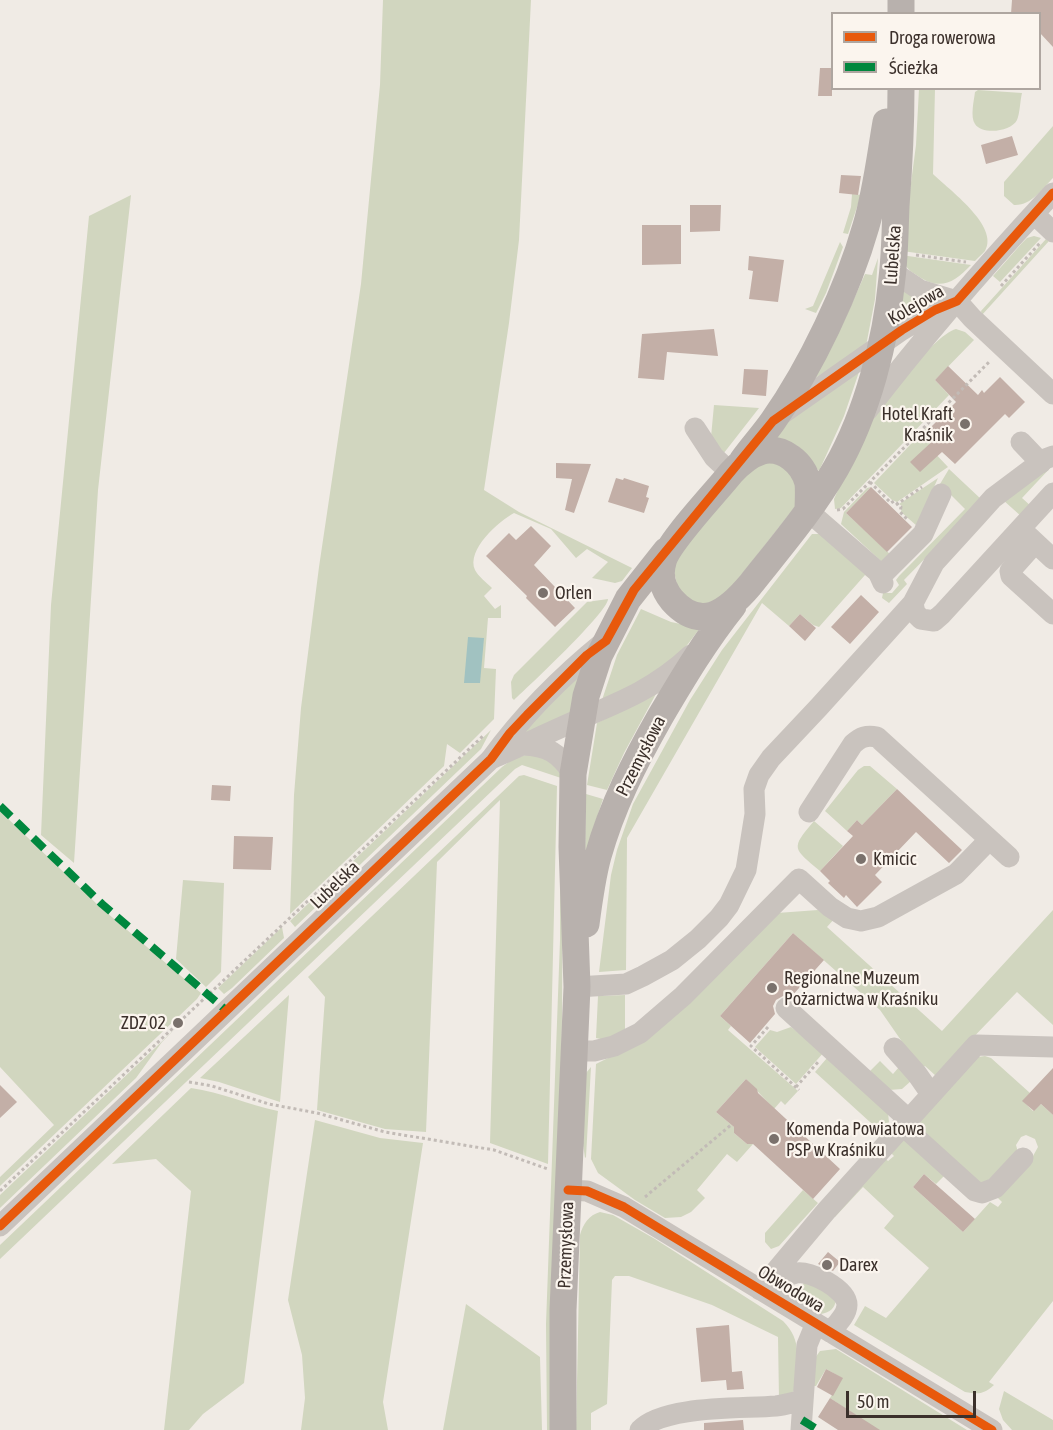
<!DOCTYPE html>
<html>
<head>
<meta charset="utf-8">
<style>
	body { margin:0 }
	#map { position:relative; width:1053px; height:1430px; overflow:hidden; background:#f0ebe5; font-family:"Asap Condensed",sans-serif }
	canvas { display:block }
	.legend { position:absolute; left:831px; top:12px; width:210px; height:78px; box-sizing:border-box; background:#fbf5ee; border:2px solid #aea6a0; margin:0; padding:8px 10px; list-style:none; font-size:18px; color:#3b302b }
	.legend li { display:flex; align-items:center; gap:12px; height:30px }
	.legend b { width:30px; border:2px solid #aea6a0 }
	.scale { position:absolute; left:846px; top:1391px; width:130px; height:27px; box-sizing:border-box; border:3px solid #3b302b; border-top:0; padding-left:8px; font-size:18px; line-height:21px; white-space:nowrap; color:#3b302b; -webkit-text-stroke:4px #fbf5ee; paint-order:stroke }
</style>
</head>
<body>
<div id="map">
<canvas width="1053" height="1430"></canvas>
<ul class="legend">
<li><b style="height:8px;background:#e8590c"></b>Droga rowerowa</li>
<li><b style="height:8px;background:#00873e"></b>Ścieżka</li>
</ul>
<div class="scale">50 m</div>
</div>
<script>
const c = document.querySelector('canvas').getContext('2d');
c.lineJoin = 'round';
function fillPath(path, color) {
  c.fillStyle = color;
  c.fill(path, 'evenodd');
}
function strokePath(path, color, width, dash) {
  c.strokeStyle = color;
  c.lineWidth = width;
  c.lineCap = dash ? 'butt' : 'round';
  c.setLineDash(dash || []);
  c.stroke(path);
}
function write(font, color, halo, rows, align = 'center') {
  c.font = font + ' "Asap Condensed",sans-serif';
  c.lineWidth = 4.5;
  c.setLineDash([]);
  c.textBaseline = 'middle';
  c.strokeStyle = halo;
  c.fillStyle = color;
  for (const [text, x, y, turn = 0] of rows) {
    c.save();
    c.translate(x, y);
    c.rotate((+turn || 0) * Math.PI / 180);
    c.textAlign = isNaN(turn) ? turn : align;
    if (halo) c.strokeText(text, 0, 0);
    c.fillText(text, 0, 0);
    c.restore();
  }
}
const green = new Path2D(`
	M383,0H531L519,240L509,323L484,490L519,512L632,568L622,581L615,583L592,578L608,562L587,549L576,558L551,529L514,513C499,521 466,550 475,570C478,576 487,583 492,588L484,596L495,609L501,605V618H488L484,668L496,669L494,719L460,753L447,744L444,766L290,914L294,795L301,708L319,567L361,284L380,85Z
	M919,89H935L933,174C948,189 1000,226 985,251C982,254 978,258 975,261L902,251L916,145Z
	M978,90L1022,93C1020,101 1020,113 1017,120C1011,132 982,135 975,124C970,117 974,100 975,92Z
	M1053,126V178C1042,189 1031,206 1014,205L1004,196V182Z
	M852,194L861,195L848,234L843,233L851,207Z
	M131,195L98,490L74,863L41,835L51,605L89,216Z
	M1034,236L1041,238L1000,282L993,276L1022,243L1027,238Z
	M1046,239L1049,241L982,315L981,311Z
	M840,242L843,247L826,293L816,313L805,309L813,306Z
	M901,255L971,265C954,283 940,291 918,276C908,270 905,267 901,255Z
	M878,258L875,299L866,346L812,380L844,321L865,274L872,275Z
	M896,285L929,302L890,330Z
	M956,329L965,332L974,340L935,380L949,395L841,508L835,509L834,499C844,477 853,453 865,432C878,408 932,336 956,329Z
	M860,369L844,416L819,471C800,450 806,444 773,439L784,424Z
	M714,405L759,408L720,458L711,437Z
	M927,427L938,439L930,448L948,467L897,502L892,500L874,483Z
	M763,462H777L795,475V507L724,597L699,606L680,597L672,563L742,476Z
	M1053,465L1022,498L1032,507L1022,517L1003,500Z
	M949,469L982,500L904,580L907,584L889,603L882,598L883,593H892L899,585L896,580L899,576L965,509L940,484Z
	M938,478L917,526L901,512L902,506L899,504Z
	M871,487L846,513L891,555L883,563L841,524L844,512L867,488Z
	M812,534H820L872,578L870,579L865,575L819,627L813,625L800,614L789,626L762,603L627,838L626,970L599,972L611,875L617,850L633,804L690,700L722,650Z
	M608,599C608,612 529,686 514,700L512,698L511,682L514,675L587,602Z
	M641,609L671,622L700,628L679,656L658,675L602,700L617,655Z
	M589,664L577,712L514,738Z
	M657,692L624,753L607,790L587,785L597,723Z
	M491,730L481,749L295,927L290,921Z
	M531,754L551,761L564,779L522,765L515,769L0,1259V1245L502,767L514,758Z
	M864,766H870L897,789L862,825L857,820L847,831L825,811L858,770Z
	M524,775L557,786L548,1164L490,1143L500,800L437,862L426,1132L385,1129L317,1110L325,997L308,977L519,776Z
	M586,794L603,799L595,823L585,863Z
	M0,811L99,906L201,993L197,999L0,1186V1177L54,1125L0,1067Z
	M814,821L843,846L820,871C793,848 790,849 814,821Z
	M560,836C567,1034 556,1232 550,1430H547L546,1324L560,940Z
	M183,880L224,883L221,972L206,987L176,959Z
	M818,910L835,918L827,927L942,1031L1053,910V1025L1017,992L936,1076L925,1066L921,1069L880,1010L793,933L720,1016L731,1026L728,1030L798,1091L785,1105L781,1101L774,1109L746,1079L716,1112L734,1127V1133L747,1144H753L737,1162L727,1154L697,1190L705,1198L691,1212L681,1217L665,1218L635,1200L598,1173L591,1159L596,1064L624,1050L777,913Z
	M282,927L284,938L232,988L224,994L218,988Z
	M289,995L280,1102L219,1082L200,1078Z
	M625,995V1034L605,1040L596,1038L598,996Z
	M791,1027L824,1052L796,1084L755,1047L770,1030L777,1032Z
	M175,1029L162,1042L136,1078L0,1208V1195Z
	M985,1056L991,1058L1030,1093L1023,1101L1033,1111L1041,1104L1053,1115V1301L989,1382L994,1385C983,1395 978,1394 965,1392L854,1325L865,1306L886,1318L929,1268L884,1228L894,1216L863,1187L835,1217L833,1216L885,1158L888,1161L894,1156L890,1152L904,1137L945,1175L936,1184L924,1174L913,1187L963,1232L990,1202L998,1207L1002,1202L996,1196L1029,1158L1033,1156L1038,1147L1035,1139L1026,1135L1021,1137L1016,1145L1019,1156L982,1185L916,1126L978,1057Z
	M827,1058L888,1113L889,1122L882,1133L815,1072Z
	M880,1061L893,1074L899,1067L911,1081L902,1089L889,1090L868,1073Z
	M591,1067L586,1157L585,1158L583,1144L586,1073Z
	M191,1088C221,1092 249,1105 278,1111L244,1383L203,1414L189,1430H164L191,1191L156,1159L112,1164Z
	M315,1120L380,1138L423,1143L383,1402L388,1430H301L305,1398L302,1355L288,1300Z
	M803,1190L818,1203L779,1246L771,1249L765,1242V1233Z
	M600,1212L613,1215L655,1239L783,1321C803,1341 797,1361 796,1388L791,1394L779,1399L778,1337L712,1305L629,1276H615L612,1280L607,1404L591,1413V1430H576L580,1235C583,1224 589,1215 600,1212Z
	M805,1282H812L836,1299C835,1309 830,1312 821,1314L799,1299V1287Z
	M466,1304L540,1357L542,1430H443Z
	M836,1349L967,1430H878L830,1398L842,1378L826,1369L816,1386H812L815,1358L820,1351Z
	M1004,1391L1053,1420V1430H1012L1003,1420L999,1409Z`);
const water = new Path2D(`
	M468,637L484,638L480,683H464Z`);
const building = new Path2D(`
	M1012,0H1053V47L1040,33V14H1011Z
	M820,68H832V96H818Z
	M1012,136L1018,155L986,164L981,145Z
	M841,175L861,176L858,195L839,193Z
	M690,205H721L720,231L690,232Z
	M642,225H681V264L642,265Z
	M749,256L784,260L778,302L749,299L753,271L748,270Z
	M714,329L718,356L667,352L664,380L638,378L642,334Z
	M948,366L978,395L982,390L984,393L1000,377L1025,402L1009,418L1005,414L955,464L942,452L920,472L910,462L937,437L929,429L956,402L935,380Z
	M744,369L768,370L766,396L742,394Z
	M556,463L591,464L574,513L565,510L572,479L556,478Z
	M616,478L623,480L624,478L649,486L646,497L649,498L644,513L608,502Z
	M871,487L912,527L887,552L846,513Z
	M531,526L551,546L534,565L575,608L555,627L526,598L527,596L486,556L509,533L516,540Z
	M861,595L879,612L850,644L831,627Z
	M800,614L816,628L805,641L789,626Z
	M212,785L231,786L230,801L211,800Z
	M897,789L962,850L949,863L916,832L875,875L882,882L857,907L846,895L844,898L828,883L830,881L820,871L853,836L847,831L857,820L862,825Z
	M234,836L273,837L271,870L233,869Z
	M793,933L824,960L791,997L783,996L776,1000L773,1006L775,1014L750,1043L720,1016Z
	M1053,1068V1115L1041,1104L1034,1111L1022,1101Z
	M746,1079L757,1089L758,1093L840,1169L813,1199L753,1144H747L734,1133V1127L716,1112Z
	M0,1085L17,1102L0,1118Z
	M924,1174L975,1219L963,1232L913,1187Z
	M828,1252L840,1262L833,1271L818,1264Z
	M729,1325L732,1372L742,1371L744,1389L727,1390L726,1380L701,1382L696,1328Z
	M826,1369L843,1378L833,1396L817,1387Z
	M830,1398L880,1430H838L818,1417Z
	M743,1420L744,1430H704V1423Z`);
const path = new Path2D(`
	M916,255L966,262
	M1001,286L1040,243
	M870,482L891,503L894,501L901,507L900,512L908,520
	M896,505L922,487
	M837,510L843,509L990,361
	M768,1027L751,1046L799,1090
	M189,1082L212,1086L269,1104L317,1113L385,1132L494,1150L548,1169
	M796,1087L819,1061
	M0,1191L484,735
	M645,1197L731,1125`);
const minor = new Path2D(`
	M1034,214L1053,232
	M893,269L899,276L920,290L957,301L972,318L1053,394
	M867,411C925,335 988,263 1053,193
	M782,414L902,330L935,310L951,303
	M695,428L714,457L731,473
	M1021,442L1041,463
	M808,511L878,572L883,583
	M1025,533L1053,559
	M1035,543L1010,571L1011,576L1053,614
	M881,576L923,534L941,494
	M913,603L915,613L921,619L934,621L942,614L1053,493
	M523,745C548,746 559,753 573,774
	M491,759C521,746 550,732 580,719C623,701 657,687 691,655
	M809,812L853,744C861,737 866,735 877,737L1009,857
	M577,987L626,984L643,976L672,960L698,939L719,918L729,905L746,870L755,814L754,789L759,775L771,758L819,707L913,603L934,563L976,517L993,498L1045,459L1053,456
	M786,1008L908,1119
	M894,1048L917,1074L931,1094
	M574,1051H594L614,1046L640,1033L683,996L799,879L830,907L847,918L861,921L878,917L956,874L989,840
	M902,1125L975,1191L982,1193L995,1188L1023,1158
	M568,1190L587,1191L624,1207L992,1430
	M0,1226L491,759C523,715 563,675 605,641
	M766,1287C775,1282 786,1276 796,1273C810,1270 847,1289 847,1305C847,1315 836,1325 830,1332
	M760,1290L827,1210L976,1045L1053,1047
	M640,1430C664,1405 741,1409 776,1406C785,1405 794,1402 803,1400
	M801,1430L807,1345L816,1323`);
const major = new Path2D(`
	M901,14V0
	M742,461C752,447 764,434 773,421C811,367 848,289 866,226C876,192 880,157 886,122
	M808,511C808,502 809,492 808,483C803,463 783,446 762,451C749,455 740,463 731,473C717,491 667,543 663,562C659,575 663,589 672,600C701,633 728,611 750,585C780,547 812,510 836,468C867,414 886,341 892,278C895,254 895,230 896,206C899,167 901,128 901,88
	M586,924C589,901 592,878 598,856C612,806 635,761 660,717C683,678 705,641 733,606
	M563,1430V1310L577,987L572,847L573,774L586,696L599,656L628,599L666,551`);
const quiet = new Path2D(`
	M0,806L102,904L227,1011
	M802,1420L818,1430`);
const cycleway = new Path2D(`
	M568,1190L587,1191L624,1207L992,1430
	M0,1226L491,759L510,733L527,715L587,655L606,641L634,590L773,421L902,330L935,310L957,301L1053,193`);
const markers = [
	[965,424,6,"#7a716c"],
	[543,593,6,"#7a716c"],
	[861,859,6,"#7a716c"],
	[772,988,6,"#7a716c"],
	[178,1023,6,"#7a716c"],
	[774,1139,6,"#7a716c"],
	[827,1265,6,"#7a716c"]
];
const streetNames = [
	["Lubelska",893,255,-86],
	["Kolejowa",916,305,-30],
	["Przemysłowa",641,756,-63],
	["Lubelska",335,885,-44],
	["Przemysłowa",566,1245,-88],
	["Obwodowa",791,1289,31]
];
const poiNames = [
	["Hotel Kraft",953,414,"right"],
	["Kraśnik",953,435,"right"],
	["Orlen",555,593],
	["Kmicic",873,859],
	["Regionalne Muzeum",784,978],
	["Pożarnictwa w Kraśniku",784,999],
	["ZDZ 02",166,1023,"right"],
	["Komenda Powiatowa",786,1129],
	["PSP w Kraśniku",786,1150],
	["Darex",839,1265]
];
fillPath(green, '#d1d6bf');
fillPath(water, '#a1c2c1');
fillPath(building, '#c3afa7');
strokePath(path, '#c2bbb6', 3, [3, 3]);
strokePath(minor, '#c9c3be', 21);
strokePath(major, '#b8b1ad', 27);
strokePath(quiet, '#00873e', 8, [15, 8]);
strokePath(cycleway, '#e8590c', 9);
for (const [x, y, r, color] of markers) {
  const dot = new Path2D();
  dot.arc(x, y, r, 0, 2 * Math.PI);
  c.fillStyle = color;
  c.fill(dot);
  strokePath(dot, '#fbf5ee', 2);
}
write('18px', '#3b302b', '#fbf5ee', streetNames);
write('18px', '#3b302b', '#fbf5ee', poiNames, 'left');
</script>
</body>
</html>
